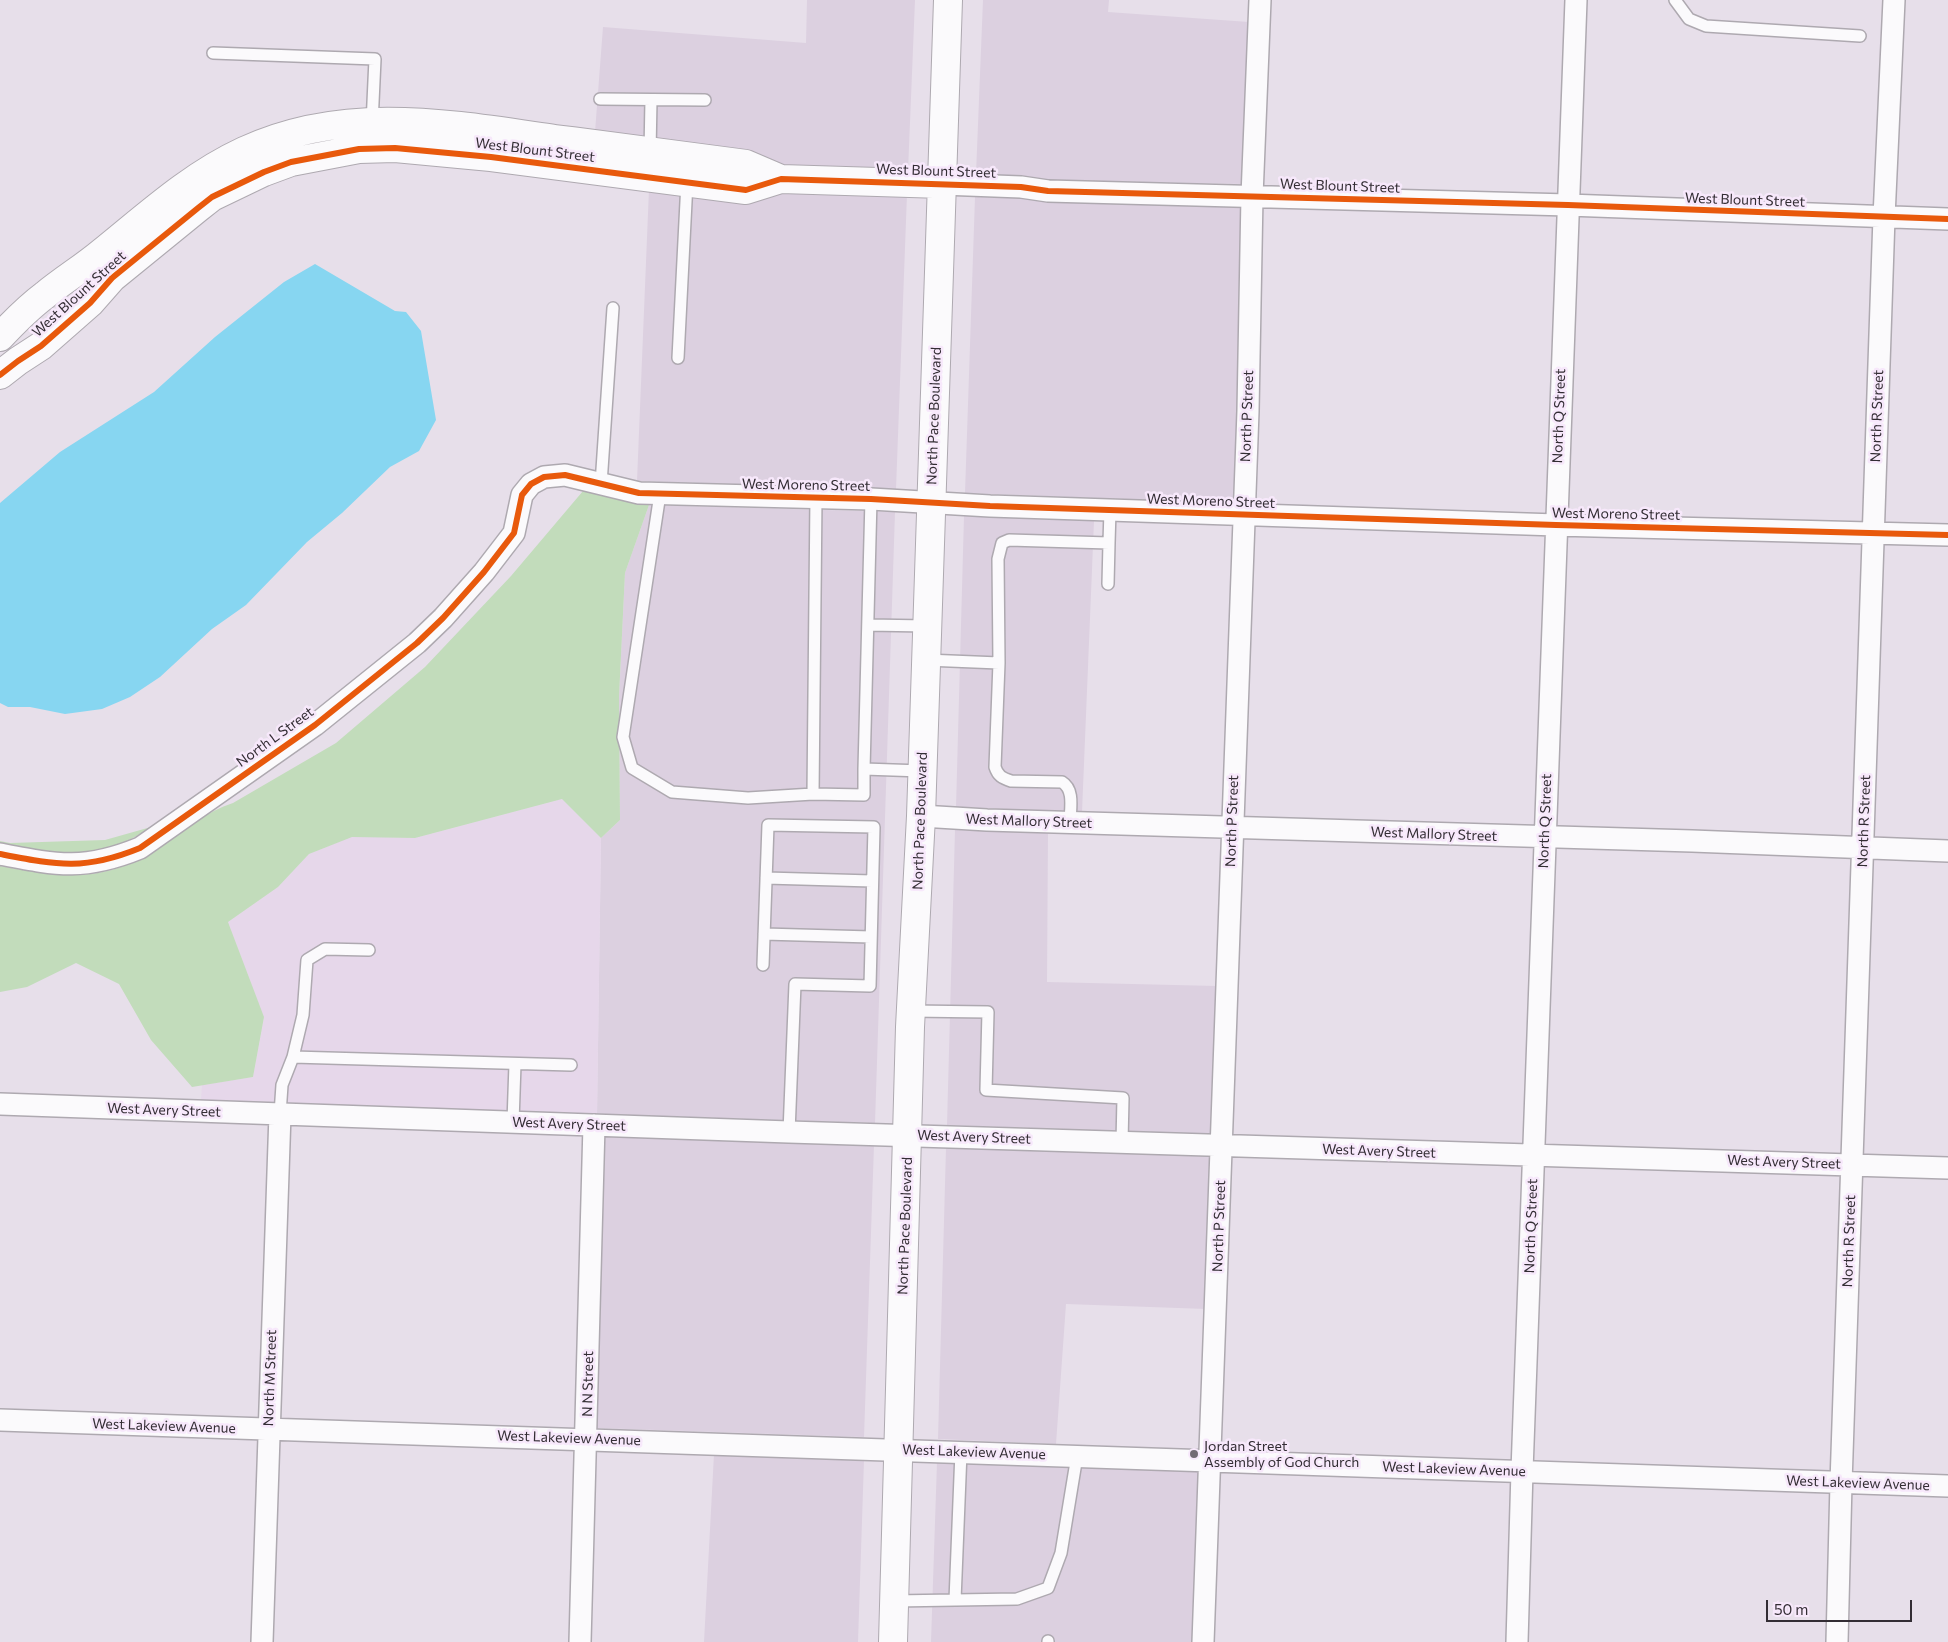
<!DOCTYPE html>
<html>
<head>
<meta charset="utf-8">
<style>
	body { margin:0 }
	#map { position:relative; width:1948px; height:1642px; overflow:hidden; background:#e7dfea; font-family:Commissioner,sans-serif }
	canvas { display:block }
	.scale { position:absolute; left:1766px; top:1600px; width:146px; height:22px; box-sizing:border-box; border:2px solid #332d34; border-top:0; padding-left:6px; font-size:15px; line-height:18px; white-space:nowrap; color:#332d34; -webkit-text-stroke:4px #f7e8fb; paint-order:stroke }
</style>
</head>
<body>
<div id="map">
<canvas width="1948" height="1642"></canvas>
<div class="scale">50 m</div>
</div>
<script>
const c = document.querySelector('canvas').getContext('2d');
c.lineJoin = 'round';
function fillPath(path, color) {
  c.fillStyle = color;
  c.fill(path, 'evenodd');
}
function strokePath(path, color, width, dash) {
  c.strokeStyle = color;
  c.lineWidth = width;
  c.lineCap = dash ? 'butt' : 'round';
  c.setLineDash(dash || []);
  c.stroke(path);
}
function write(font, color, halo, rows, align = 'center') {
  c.font = font + ' Commissioner,sans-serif';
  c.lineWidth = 5;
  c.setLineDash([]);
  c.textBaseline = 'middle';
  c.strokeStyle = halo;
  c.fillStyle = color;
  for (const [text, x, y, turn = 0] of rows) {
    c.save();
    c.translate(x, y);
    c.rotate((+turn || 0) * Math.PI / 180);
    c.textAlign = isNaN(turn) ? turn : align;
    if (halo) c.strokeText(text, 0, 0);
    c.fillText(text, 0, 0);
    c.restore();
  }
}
const commercial = new Path2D(`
	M807,0H915L908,171L789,168L788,165L782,167L595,132L603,27L806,43Z
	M983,0H1109L1108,12L1249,22L1243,184L1049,180L1022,176L976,174Z
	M649,189L781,191L787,193L788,190L907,194L896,489L637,481Z
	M975,197L1021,198L1048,202L1242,207L1235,503L965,493Z
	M649,505L895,512L875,1123L597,1114L601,838L620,820L619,697L625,573Z
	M964,516L1094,521L1082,812L956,807Z
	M955,830L1048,833L1047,982L1217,986L1212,1134L947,1125Z
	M603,1137L874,1145L864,1437L597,1428Z
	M946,1148L1212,1156L1206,1309L1066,1304L1056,1444L938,1439Z
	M714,1454L864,1460L858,1642H704Z
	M937,1462L1200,1471L1193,1642H931Z`);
const built = new Path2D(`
	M562,799L601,838L597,1114L201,1100L202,1085L253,1077L264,1018L228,922L278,887L309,854L352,836L415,838Z`);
const green = new Path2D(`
	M583,491L637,504L649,505L625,573L619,697L620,820L601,838L562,799L415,838L352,837L309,854L278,887L228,922L264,1017L253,1077L192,1087L151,1040L119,984L76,963L27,987L0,992V866C65,878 107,884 164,844C186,829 207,811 233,803L336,743L425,667L511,576Z
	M151,827C99,863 59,854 0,843V841L10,843L105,840Z`);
const water = new Path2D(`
	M315,264L395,311L406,312L421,331L436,420L419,451L390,467L342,513L307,542L246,605L212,629L160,677L130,697L102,709L65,714L30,707H8L0,703V503L60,452L154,392L215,337L284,282Z`);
const lane = new Path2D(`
	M1675,0L1689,19L1706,26L1860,36
	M213,53L375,59L372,124
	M600,99L705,100
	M650,152L651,100
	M678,358L687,182
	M601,484L613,308
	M660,494L623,737L632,768L672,792L748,798L813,794
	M816,497L813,794L864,795V769
	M871,499L864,769L922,771
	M1108,584L1109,543
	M868,625L927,626
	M926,660L999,663L995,767C998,776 1002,778 1011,781L1062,782C1075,790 1070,809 1070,823
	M999,663L998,559L1002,543L1009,540L1109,543L1110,510
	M766,878L872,881
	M764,934L871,937
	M763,965L768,825L874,827L870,986L795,984L789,1132
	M911,1011L988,1012L986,1090L1123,1098L1122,1142
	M293,1057L303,1015L307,960L325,949L369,950
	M280,1114L282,1085L293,1057L571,1065
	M513,1122L515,1064
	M955,1600L961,1452
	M894,1601L1017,1599L1048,1588L1061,1553L1077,1456
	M1048,1641V1642`);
const street = new Path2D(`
	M942,184L1021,187L1048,191L1568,205L1948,219
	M921,816L987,820L1692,841L1948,851
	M0,854C57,865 84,871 140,848L315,725L417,643L443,618L484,572L514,533L522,495L531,484L544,477L565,475L639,493L871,499L990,506L1556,525L1948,535
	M0,1104L789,1132L1948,1168
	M0,1420L1948,1486
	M262,1642L280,1114
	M580,1642L594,1125
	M1203,1642L1248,411L1252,196L1260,0
	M1517,1642L1522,1471L1576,0
	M1837,1642L1841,1483L1884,217L1894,0`);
const secondary = new Path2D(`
	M0,337C14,322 29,307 45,295C63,280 83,268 101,253C147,216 190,176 244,151C345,104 450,124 555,139C619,147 683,156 746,164L781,179
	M0,375L18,361L41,346L90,303L112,278L198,208L212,197L264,172L291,162L359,149L395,148L491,157L746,190L781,179L942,184
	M893,1642L910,1027L921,816L948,0`);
const cycleway = new Path2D(`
	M0,375L18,361L41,346L90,303L112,278L198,208L212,197L264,172L291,162L359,149L395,148L491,157L746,190L781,179L1021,187L1048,191L1568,205L1948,219
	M0,854C57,865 84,871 140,848L315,725L417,643L443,618L484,572L514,533L522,495L531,484L544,477L565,475L639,493L871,499L990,506L1556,525L1948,535`);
const markers = [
	[1194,1454,5,"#726b74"]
];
const streetNames = [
	["West Blount Street",535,150,7],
	["West Blount Street",936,171,2],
	["West Blount Street",1340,186,2],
	["West Blount Street",1745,200,2],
	["West Blount Street",79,294,-42],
	["North Pace Boulevard",934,416,-88],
	["North P Street",1247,416,-88],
	["North Q Street",1559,416,-88],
	["North R Street",1877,416,-88],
	["West Moreno Street",806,485,1],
	["West Moreno Street",1211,501,2],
	["West Moreno Street",1616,514,1],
	["North L Street",275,737,-36],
	["North Pace Boulevard",920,821,-88],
	["West Mallory Street",1029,821,2],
	["North P Street",1232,821,-88],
	["North Q Street",1545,821,-88],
	["North R Street",1864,821,-88],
	["West Mallory Street",1434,834,2],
	["West Avery Street",164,1110,2],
	["West Avery Street",569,1124,2],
	["West Avery Street",974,1137,2],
	["West Avery Street",1379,1151,2],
	["West Avery Street",1784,1162,2],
	["North Pace Boulevard",905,1226,-88],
	["North P Street",1219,1226,-88],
	["North Q Street",1531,1226,-88],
	["North R Street",1849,1241,-88],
	["North M Street",270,1378,-88],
	["N N Street",588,1384,-89],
	["West Lakeview Avenue",164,1426,2],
	["West Lakeview Avenue",569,1438,2],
	["West Lakeview Avenue",974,1452,2],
	["West Lakeview Avenue",1454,1469,2],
	["West Lakeview Avenue",1858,1483,2]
];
const poiNames = [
	["Jordan Street",1204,1446],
	["Assembly of God Church",1204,1462]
];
fillPath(commercial, '#dcd0e0');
fillPath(built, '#e6d7ea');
fillPath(green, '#c2dcbb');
fillPath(water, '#87d6f1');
strokePath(lane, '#aea9b0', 14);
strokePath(street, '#aea9b0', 24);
strokePath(secondary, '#aea9b0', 30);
strokePath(lane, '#fbfafc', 11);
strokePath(street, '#fbfafc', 21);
strokePath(secondary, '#fbfafc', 28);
strokePath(cycleway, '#e8590c', 6);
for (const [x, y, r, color] of markers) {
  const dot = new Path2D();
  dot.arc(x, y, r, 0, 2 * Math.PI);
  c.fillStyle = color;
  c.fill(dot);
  strokePath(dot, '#f7e8fb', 2);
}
write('14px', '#332d34', '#f7e8fb', streetNames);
write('14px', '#332d34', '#f7e8fb', poiNames, 'left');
</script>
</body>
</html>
